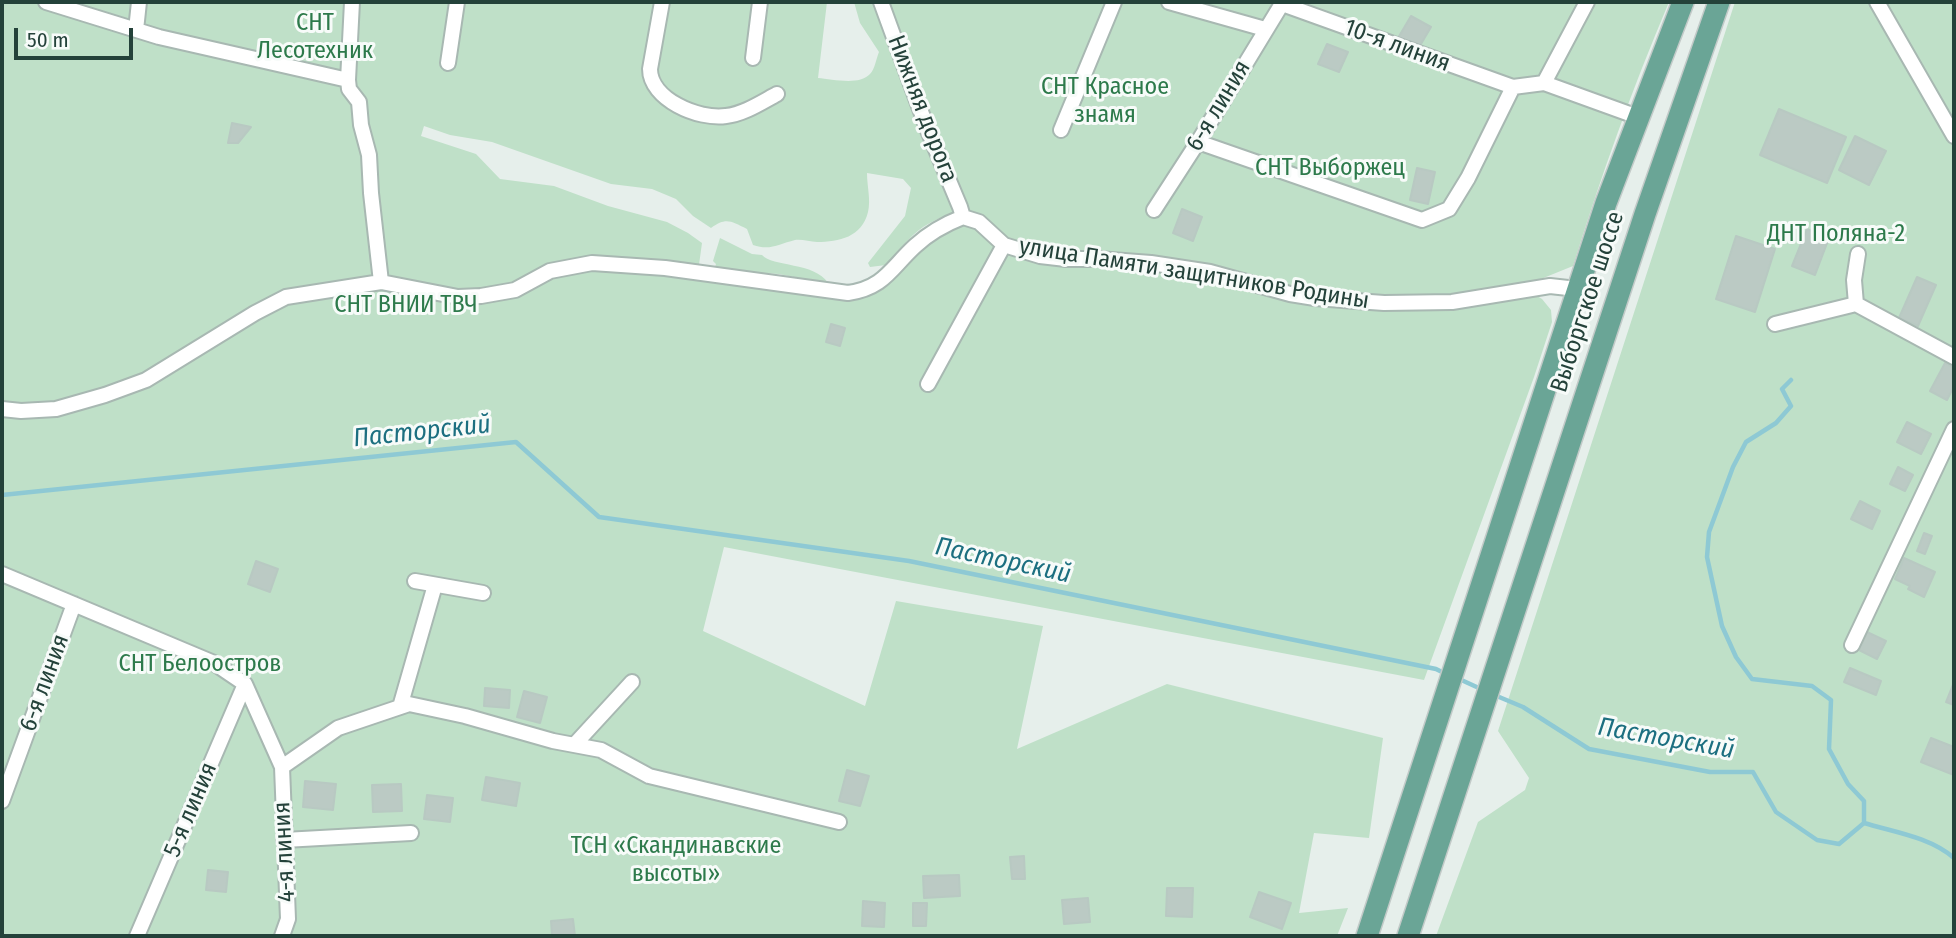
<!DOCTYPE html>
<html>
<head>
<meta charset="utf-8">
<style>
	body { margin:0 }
	#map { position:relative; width:1956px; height:938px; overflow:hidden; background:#e6efeb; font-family:"Fira Sans Condensed",sans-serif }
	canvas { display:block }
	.frame { position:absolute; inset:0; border:4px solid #24423a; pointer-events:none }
	.scale { position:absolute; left:14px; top:28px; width:119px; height:32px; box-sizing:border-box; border:4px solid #24423a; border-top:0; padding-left:9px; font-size:21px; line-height:24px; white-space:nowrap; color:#24423a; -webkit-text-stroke:5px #f7fbf9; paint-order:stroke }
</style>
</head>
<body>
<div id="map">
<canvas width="1956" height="938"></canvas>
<div class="frame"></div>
<div class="scale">50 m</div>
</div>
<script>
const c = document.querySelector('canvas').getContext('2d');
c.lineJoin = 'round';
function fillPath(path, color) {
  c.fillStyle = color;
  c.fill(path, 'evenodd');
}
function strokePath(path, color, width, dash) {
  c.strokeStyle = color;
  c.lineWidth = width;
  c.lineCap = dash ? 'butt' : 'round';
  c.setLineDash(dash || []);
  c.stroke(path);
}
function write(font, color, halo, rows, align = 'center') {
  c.font = font + ' "Fira Sans Condensed",sans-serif';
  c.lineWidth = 6;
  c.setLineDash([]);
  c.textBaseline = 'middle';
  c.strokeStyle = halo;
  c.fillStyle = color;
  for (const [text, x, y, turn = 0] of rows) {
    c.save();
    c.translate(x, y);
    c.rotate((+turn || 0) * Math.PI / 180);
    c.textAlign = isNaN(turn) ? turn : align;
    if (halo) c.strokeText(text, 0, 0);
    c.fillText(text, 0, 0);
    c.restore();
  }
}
const green = new Path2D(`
	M2,2H827L818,78C832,79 859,86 870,74C875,69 876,59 879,52L860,23L854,2H1669C1632,89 1601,176 1573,266L1536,281L1534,294L1542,299L1551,310L1552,322L1534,377L1424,680L724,547L703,631L865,706L896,601L1043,626L1017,749L1167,684L1383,738L1369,838L1314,833L1299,913L1348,908L1337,936H2ZM424,126L450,135L492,142L611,184L652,189L676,199L693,216L711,228C726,217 731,221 747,229L753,245C770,251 779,244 795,240C802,239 810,242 817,242C839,242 862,237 868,212C871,200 867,186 867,173L903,179L911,188L905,216L868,263L870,267L886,265C912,236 917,225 956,212L856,291L698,272L702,243L688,233L667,222L608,206L554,186L500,179L476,154L421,136Z
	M1735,2H1954V936H1436L1478,822L1525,790L1529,778L1498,731Z
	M720,238L752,254L762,255C772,267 815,262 828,283H822L779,274L714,270L716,264L713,261Z`);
const stream = new Path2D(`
	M1791,380L1782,389L1791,406L1776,423L1746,442L1733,467L1709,532L1707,557L1722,626L1736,657L1752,679L1812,686L1831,700L1829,749L1848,784L1864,801V823
	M2,495L516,442L599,517L909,561L1436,669L1446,674
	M1457,678L1481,689
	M1492,694L1523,707L1589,749L1710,772H1753L1776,812L1817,840L1839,844L1864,823C1894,832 1930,837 1954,858`);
const building = new Path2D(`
	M1411,16L1431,27L1418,49L1398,38Z
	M1327,44L1348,52L1339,72L1318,64Z
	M1779,109L1846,137L1827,183L1760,155Z
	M232,123L251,127L238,143H228Z
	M1855,136L1886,151L1869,185L1839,170Z
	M1417,168L1435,172L1428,204L1410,200Z
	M1182,209L1202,217L1193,241L1173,233Z
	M1807,229L1829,238L1815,275L1792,266Z
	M1736,236L1775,249L1755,312L1716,299Z
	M1917,277L1936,285L1918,326L1899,318Z
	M831,324L845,328L840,346L826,342Z
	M1945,363L1954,368V386L1947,400L1930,391Z
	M1907,422L1931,434L1921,454L1897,442Z
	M1898,467L1913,475L1905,491L1890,484Z
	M1860,501L1880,511L1872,529L1851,519Z
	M1924,533L1932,536L1925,554L1917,551Z
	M1904,558L1935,572L1924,597L1908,589L1910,586L1895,579Z
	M256,561L278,569L270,592L248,584Z
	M1867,632L1886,641L1877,659L1859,650Z
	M1850,668L1881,681L1876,695L1844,682Z
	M1954,682V705L1946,702Z
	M485,688L510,690L509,708L484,706Z
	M524,691L547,697L540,723L517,717Z
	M1931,738L1954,747V775L1921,762Z
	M847,770L869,776L860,806L839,801Z
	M486,777L520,783L516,806L482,800Z
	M305,781L336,784L333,810L303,807Z
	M401,784L402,811L373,812L372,785Z
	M427,795L453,798L450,822L424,819Z
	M1024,856L1025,879H1012L1010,857Z
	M208,870L228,872L226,892L206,890Z
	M959,875L960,896L924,898L923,876Z
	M1167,888H1193L1192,917L1166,916Z
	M1259,892L1291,903L1282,929L1250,917Z
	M1088,898L1090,922L1064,924L1062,900Z
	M863,901L885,903L884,927L862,926Z
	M913,903H927L926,926H913Z
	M573,919L575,936H552L551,921Z`);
const minor = new Path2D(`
	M46,2L159,37L348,80
	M352,2L348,80L349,89L359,102L361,125L369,155L371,193L381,282
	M662,2L650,69C650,99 698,120 726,116C744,114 762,102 777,94
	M881,2L927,128L960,207L963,217
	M1169,2L1265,29
	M1877,2L1954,136
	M1282,4L1513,87
	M136,30L139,2
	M753,58L760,2
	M448,63L457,2
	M1544,83L1638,117
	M1061,130L1114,2
	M1198,142L1422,220L1449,209L1468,178L1513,87L1544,83L1587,2
	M1154,210L1198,142L1283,2
	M1856,304L1854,280L1858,254
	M1775,324L1856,304L1954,357
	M928,384L1004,245
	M2,409L21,411L56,409L105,395L146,380L255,313L286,297L381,282L458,297L481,296L515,290L550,271L592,263L665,268L848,293C884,288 891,268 915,246C929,233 945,224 963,217L979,222L1004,245L1040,256L1066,259H1098L1151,263L1210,272L1290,294L1315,298L1384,303L1452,302L1550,286L1577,289
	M2,574L214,663L245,684L282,767L288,919L282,936
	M415,581L483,593
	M1852,645L1954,429
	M400,707L435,585
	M575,744L632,682
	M282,767L338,728L409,704L465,716L553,741L601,750L649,776L839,822
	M2,801L74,604
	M284,840L411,833
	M137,936L245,684`);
const primary = new Path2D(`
	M1367,936L1606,203L1683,2
	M1408,936L1645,214L1719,2`);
const parkNames = [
	["СНТ",315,23],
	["Лесотехник",315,51],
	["СНТ Красное",1105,87],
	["знамя",1105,115],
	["СНТ Выборжец",1330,168],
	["ДНТ Поляна-2",1836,234],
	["СНТ ВНИИ ТВЧ",406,305],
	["СНТ Белоостров",200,664],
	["ТСН «Скандинавские",676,846],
	["высоты»",676,874]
];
const streetNames = [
	["10-я линия",1397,46,20],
	["6-я линия",1219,106,-59],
	["Нижняя дорога",922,109,69],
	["улица Памяти защитников Родины",1194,274,9],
	["Выборгское шоссе",1588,302,-72],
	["6-я линия",45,683,-70],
	["5-я линия",191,810,-67],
	["4-я линия",285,852,-93]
];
const waterNames = [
	["Пасторский",422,432,-6],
	["Пасторский",1003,561,12],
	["Пасторский",1666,739,10]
];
fillPath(green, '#bfe0c8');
strokePath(stream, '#8ec9d4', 4.5);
fillPath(building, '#bbcac4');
strokePath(building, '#b8c9c2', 2);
strokePath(minor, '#a8b8b2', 18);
strokePath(primary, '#c2cac8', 24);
strokePath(minor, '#fff', 14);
strokePath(primary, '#6aa596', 21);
write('24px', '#2d7a4b', '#f7fbf9', parkNames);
write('24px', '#24423a', '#f7fbf9', streetNames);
write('italic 26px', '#1c6f80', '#f7fbf9', waterNames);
</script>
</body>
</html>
